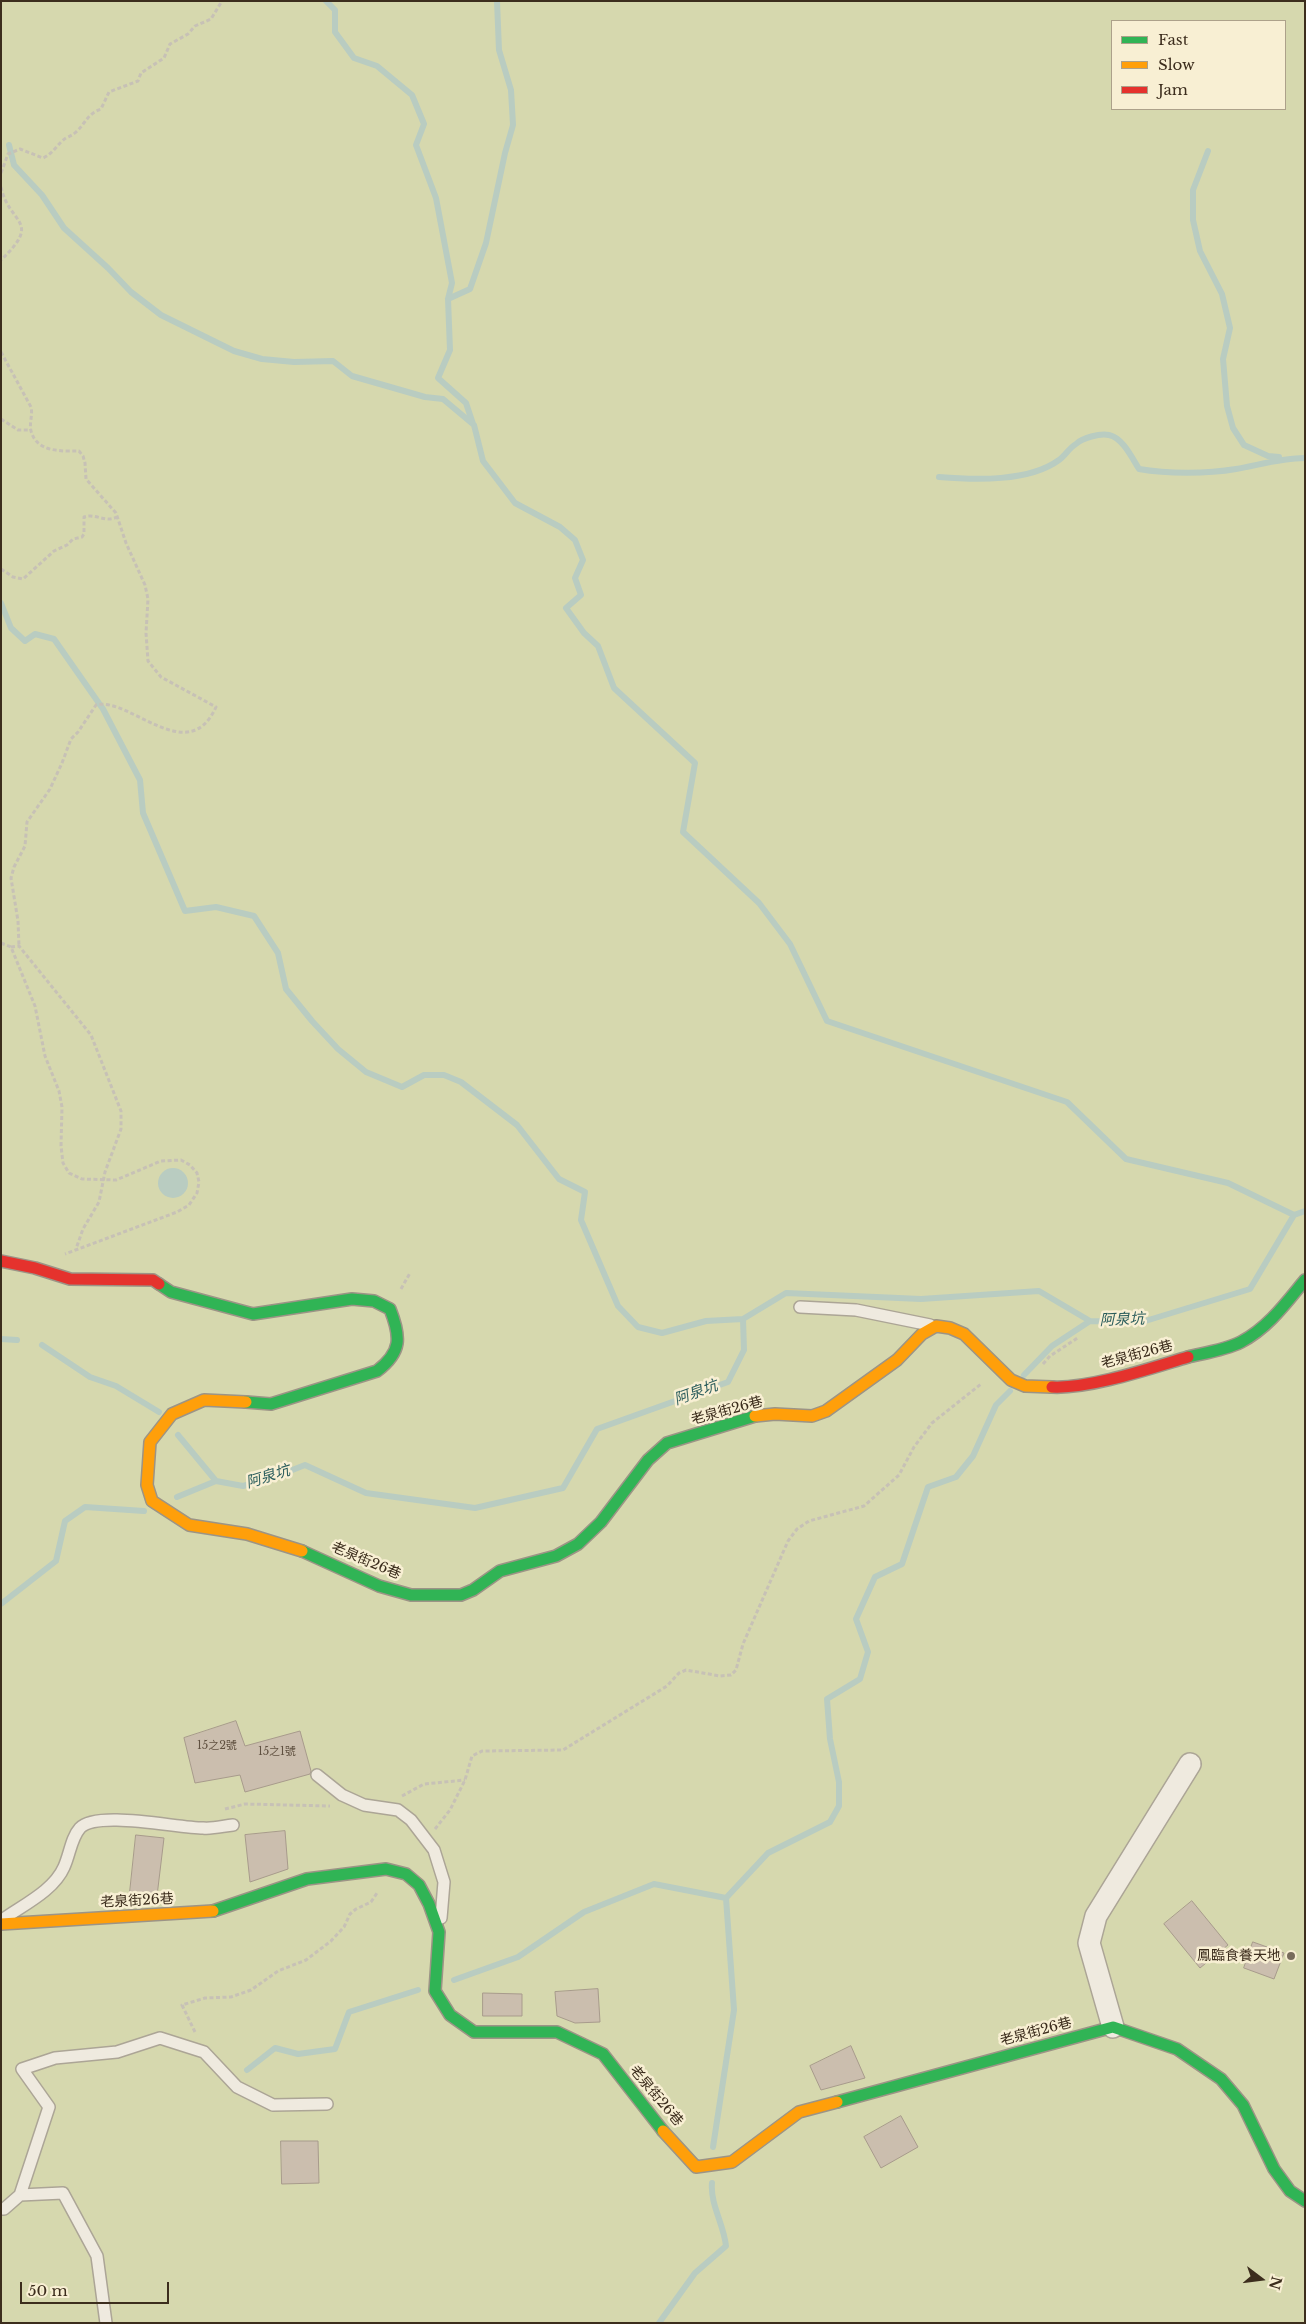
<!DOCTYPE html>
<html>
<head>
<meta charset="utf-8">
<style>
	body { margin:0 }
	#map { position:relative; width:1306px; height:2324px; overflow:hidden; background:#e7e0cd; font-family:"Libre Baskerville",serif }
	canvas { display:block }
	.frame { position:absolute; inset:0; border:2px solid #3c2d1d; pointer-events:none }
	.legend { position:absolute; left:1111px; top:20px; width:175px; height:90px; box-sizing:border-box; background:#f8efd3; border:1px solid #ada18a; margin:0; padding:6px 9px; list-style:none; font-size:15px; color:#3c2d1d }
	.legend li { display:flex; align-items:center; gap:10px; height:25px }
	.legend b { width:25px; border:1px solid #ada18a }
	.north { position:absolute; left:1236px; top:2254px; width:50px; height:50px; -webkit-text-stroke:4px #f8efd3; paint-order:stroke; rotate:105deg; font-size:14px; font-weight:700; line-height:20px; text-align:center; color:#3c2d1d }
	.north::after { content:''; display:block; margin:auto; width:18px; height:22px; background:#3c2d1d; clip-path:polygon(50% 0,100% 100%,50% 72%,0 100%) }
	.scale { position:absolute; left:20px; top:2282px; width:149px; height:22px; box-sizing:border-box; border:2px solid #3c2d1d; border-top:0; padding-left:6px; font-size:15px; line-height:18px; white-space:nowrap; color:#3c2d1d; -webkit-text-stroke:4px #f8efd3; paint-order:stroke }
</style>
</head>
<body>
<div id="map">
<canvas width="1306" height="2324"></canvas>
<div class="frame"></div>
<ul class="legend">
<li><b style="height:6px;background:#30b455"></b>Fast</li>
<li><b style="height:6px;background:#ff9f0a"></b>Slow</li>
<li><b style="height:6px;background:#e5322d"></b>Jam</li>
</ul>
<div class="north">N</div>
<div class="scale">50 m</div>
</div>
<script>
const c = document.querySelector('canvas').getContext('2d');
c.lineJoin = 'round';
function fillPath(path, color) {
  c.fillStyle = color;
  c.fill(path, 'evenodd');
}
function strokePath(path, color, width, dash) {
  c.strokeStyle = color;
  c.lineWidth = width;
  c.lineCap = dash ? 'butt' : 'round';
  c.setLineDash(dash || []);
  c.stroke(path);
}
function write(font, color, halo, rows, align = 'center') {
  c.font = font + ' "Libre Baskerville","Noto Sans TC",serif';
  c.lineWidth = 5;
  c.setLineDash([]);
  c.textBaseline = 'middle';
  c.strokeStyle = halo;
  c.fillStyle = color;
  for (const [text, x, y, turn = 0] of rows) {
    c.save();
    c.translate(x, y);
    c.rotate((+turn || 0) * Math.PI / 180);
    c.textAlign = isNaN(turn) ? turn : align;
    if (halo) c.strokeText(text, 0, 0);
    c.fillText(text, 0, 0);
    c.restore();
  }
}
const green = new Path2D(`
	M1,1H1305V2323H1ZM1112,21H1285V109H1112Z`);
const water = new Path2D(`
	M158 1183a15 15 0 1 1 30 0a15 15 0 1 1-30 0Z`);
const stream = new Path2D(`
	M326,1L335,10V32L354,58L377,66L412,95L424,124L416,145L436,198L452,283L448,299L450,350L438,378L466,403L473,424
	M9,145L14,165L42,195L64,228L108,268L131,292L161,315L234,351L262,359L294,362L333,361L352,376L425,397L443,399L474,425L483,461L515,503L560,527L575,540L583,560L575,578L581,595L566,608L584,633L598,646L614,688L695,763L683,832L759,903L790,944L827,1021L1067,1102L1126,1159L1228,1183L1294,1215
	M1208,151L1193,190V220L1200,251L1222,294L1230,328L1223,359L1227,406L1233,428L1244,445L1268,456L1279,457
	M448,299L470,289L486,243L505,153L513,125L511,90L499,50L497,1
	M939,477C975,480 1029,482 1059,460C1065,456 1069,448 1076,444C1082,438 1100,433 1109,435C1123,438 1132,458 1139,469C1167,474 1207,474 1236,469C1259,465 1281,458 1305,458
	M1,603L11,628L25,641L35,634L54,639L103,709L140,780L143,813L185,911L216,907L254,916L278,953L286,989L312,1021L338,1049L366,1072L402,1087L424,1075H444L461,1082L517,1125L559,1179L585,1192L581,1220L618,1306L638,1327L662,1333L706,1321L743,1319
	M1,1339L17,1340
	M42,1345L90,1377L116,1386L159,1412
	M1024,1375L1052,1346L1090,1321
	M178,1435L216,1481
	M177,1497L216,1481L243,1486L272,1478L305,1465L366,1493L475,1508L563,1488L597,1429L728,1382L744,1350L743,1319L786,1293L921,1299L1039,1291L1090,1321L1142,1322L1250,1289L1294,1215L1305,1211
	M1,1604L56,1561L65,1521L85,1507L144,1511
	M454,1980L518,1957L584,1912L654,1884L726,1898
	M247,2070L275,2048L298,2054L335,2049L349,2012L418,1990
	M713,2147L734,2010L726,1898L768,1853L830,1822L839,1806V1782L830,1739L827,1699L860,1679L868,1652L856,1619L875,1577L902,1564L928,1487L956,1477L973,1456L996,1405L1010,1391
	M659,2323L695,2273L726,2246C724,2225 710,2204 712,2183`);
const building = new Path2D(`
	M236,1721L245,1746L300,1731L311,1771L310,1774L245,1792L240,1775L195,1783L184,1738Z
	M285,1831L288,1869L250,1882L245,1835Z
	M136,1835L164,1838L157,1896L130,1892Z
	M1192,1901L1228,1945L1200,1968L1164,1924Z
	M1253,1942L1284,1953L1274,1979L1244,1968Z
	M598,1989L600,2022L575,2023L557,2016L555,1992Z
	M483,1993L522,1994V2016H483Z
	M851,2046L865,2078L821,2090L810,2066Z
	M901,2116L918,2147L881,2168L864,2137Z
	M281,2141H318L319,2183L282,2184Z`);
const path = new Path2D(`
	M1,173L8,154L20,149L43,158C53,154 58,143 66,138C70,136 73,135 76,132C86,123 87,114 101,109L109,92L138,81L141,73L164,58L170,44L188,34L195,26L211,19L222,1
	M1,187C9,225 43,220 1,260
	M1,352L31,407C33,415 29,423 31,431C37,453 62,451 79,451L83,456L85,463L86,479L116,513L126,543L145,585L148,599L146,633L148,661L161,677L216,707C188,769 129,696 96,705L78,732L71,739L62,763L50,789L27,822L25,846L14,867L11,878L18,921L19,946
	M1,419L18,430H31
	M1,569L13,577L23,579L54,551L67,545L73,539L82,537L84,534V517C96,513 105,523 117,517
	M1,943L11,947L35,1006L45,1056L59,1091L62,1107L61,1146L63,1163L69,1173L82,1179L116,1180L161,1161L181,1160L190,1165L197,1173L199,1182L197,1193L189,1205L177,1212L65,1254
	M11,947L19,946L91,1035L121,1111V1129L105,1172L99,1202L83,1229L76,1249
	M401,1289L410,1273
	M1043,1364L1050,1356L1079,1337
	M402,1796L424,1784L465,1780
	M225,1809L245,1804L330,1806
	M435,1829L450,1810L465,1780L472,1756L482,1751L563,1750L667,1686L679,1673L686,1670L720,1676L731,1675L736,1670L743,1644L788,1541L797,1529L809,1521L864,1506L899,1475L914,1447L932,1423L981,1384
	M195,2032L182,2005L205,1998L231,1997L251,1990L278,1971L306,1960L331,1941L344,1927L350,1914L356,1909L371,1902L377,1893`);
const lane = new Path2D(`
	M800,1307L856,1310L930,1325
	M317,1775L342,1795L364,1805L398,1810L411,1820L434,1850L444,1882L441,1918
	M5,1918C25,1904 54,1890 64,1867C70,1854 71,1838 80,1828C97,1810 177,1828 203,1828C213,1829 223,1826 233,1825
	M20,2195L63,2193L97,2256L106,2323
	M1,2209H4L20,2195L49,2107L22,2069L55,2058L117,2052L160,2038L204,2052L237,2087L273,2105L327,2104`);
const street = new Path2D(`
	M1113,2027L1089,1943L1096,1916L1190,1764`);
const fast = new Path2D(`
	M159,1284L171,1292L253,1314L352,1299L374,1301L390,1309C401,1337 402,1352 377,1371L271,1404L246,1402
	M1188,1357C1205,1353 1225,1350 1241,1342C1268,1328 1286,1303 1305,1280
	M302,1551L379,1586L411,1595H461L473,1590L500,1571L556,1556L578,1544L601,1522L648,1460L667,1443L755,1416
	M213,1911L307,1879L386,1869L406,1874L419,1885L429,1904L439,1932L435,1991L450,2015L474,2032H557L603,2054L663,2131
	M837,2102L1113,2027L1177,2049L1221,2079L1243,2105L1274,2169L1290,2191L1305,2201`);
const slow = new Path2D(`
	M246,1402L204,1400L172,1414L150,1442L147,1485L152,1501L189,1525L247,1534L302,1551
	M755,1416L775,1414L812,1416L826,1411L897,1360L922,1334L936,1326L950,1328L964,1334L1011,1380L1025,1386L1052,1387
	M1,1924L213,1911
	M663,2131L696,2167L732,2162L799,2112L837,2102`);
const jam = new Path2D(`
	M1,1261L35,1268L70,1279L153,1280L159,1284
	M1052,1387C1090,1389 1151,1368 1188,1357`);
const markers = [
	[1291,1956,5,"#786c5b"]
];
const numberNames = [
	["15之2號",217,1746],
	["15之1號",277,1752]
];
const streetNames = [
	["老泉街26巷",1137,1355,-15],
	["老泉街26巷",727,1411,-15],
	["老泉街26巷",366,1561,23],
	["老泉街26巷",137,1901,-3],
	["老泉街26巷",1036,2032,-15],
	["老泉街26巷",656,2096,50]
];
const poiNames = [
	["鳳臨食養天地",1281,1956]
];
const waterNames = [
	["阿泉坑",1122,1320,-2],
	["阿泉坑",696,1393,-20],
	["阿泉坑",268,1477,-17]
];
fillPath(green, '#d6d8ae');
fillPath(water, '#b9ccc1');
strokePath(stream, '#b9ccc1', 6);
fillPath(building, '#cbbeae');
strokePath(building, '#a89b8c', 1);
strokePath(lane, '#aca596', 14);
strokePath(street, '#aca596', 24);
strokePath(fast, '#9c9486', 14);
strokePath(slow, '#9c9486', 14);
strokePath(jam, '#9c9486', 14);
strokePath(path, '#c7c1b6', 3, [4, 2.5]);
strokePath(lane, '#efeadf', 11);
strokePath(street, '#efeadf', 21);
strokePath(fast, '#30b455', 11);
strokePath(slow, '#ff9f0a', 11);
strokePath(jam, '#e5322d', 11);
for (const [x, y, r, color] of markers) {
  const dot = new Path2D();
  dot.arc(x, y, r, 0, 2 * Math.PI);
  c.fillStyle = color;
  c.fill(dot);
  strokePath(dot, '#f8efd3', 2);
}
write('11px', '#605141', null, numberNames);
write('14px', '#3c2d1d', '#f8efd3', streetNames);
write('14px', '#3c2d1d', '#f8efd3', poiNames, 'right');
write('italic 15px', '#2b5d5c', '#f8efd3', waterNames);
</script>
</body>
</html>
